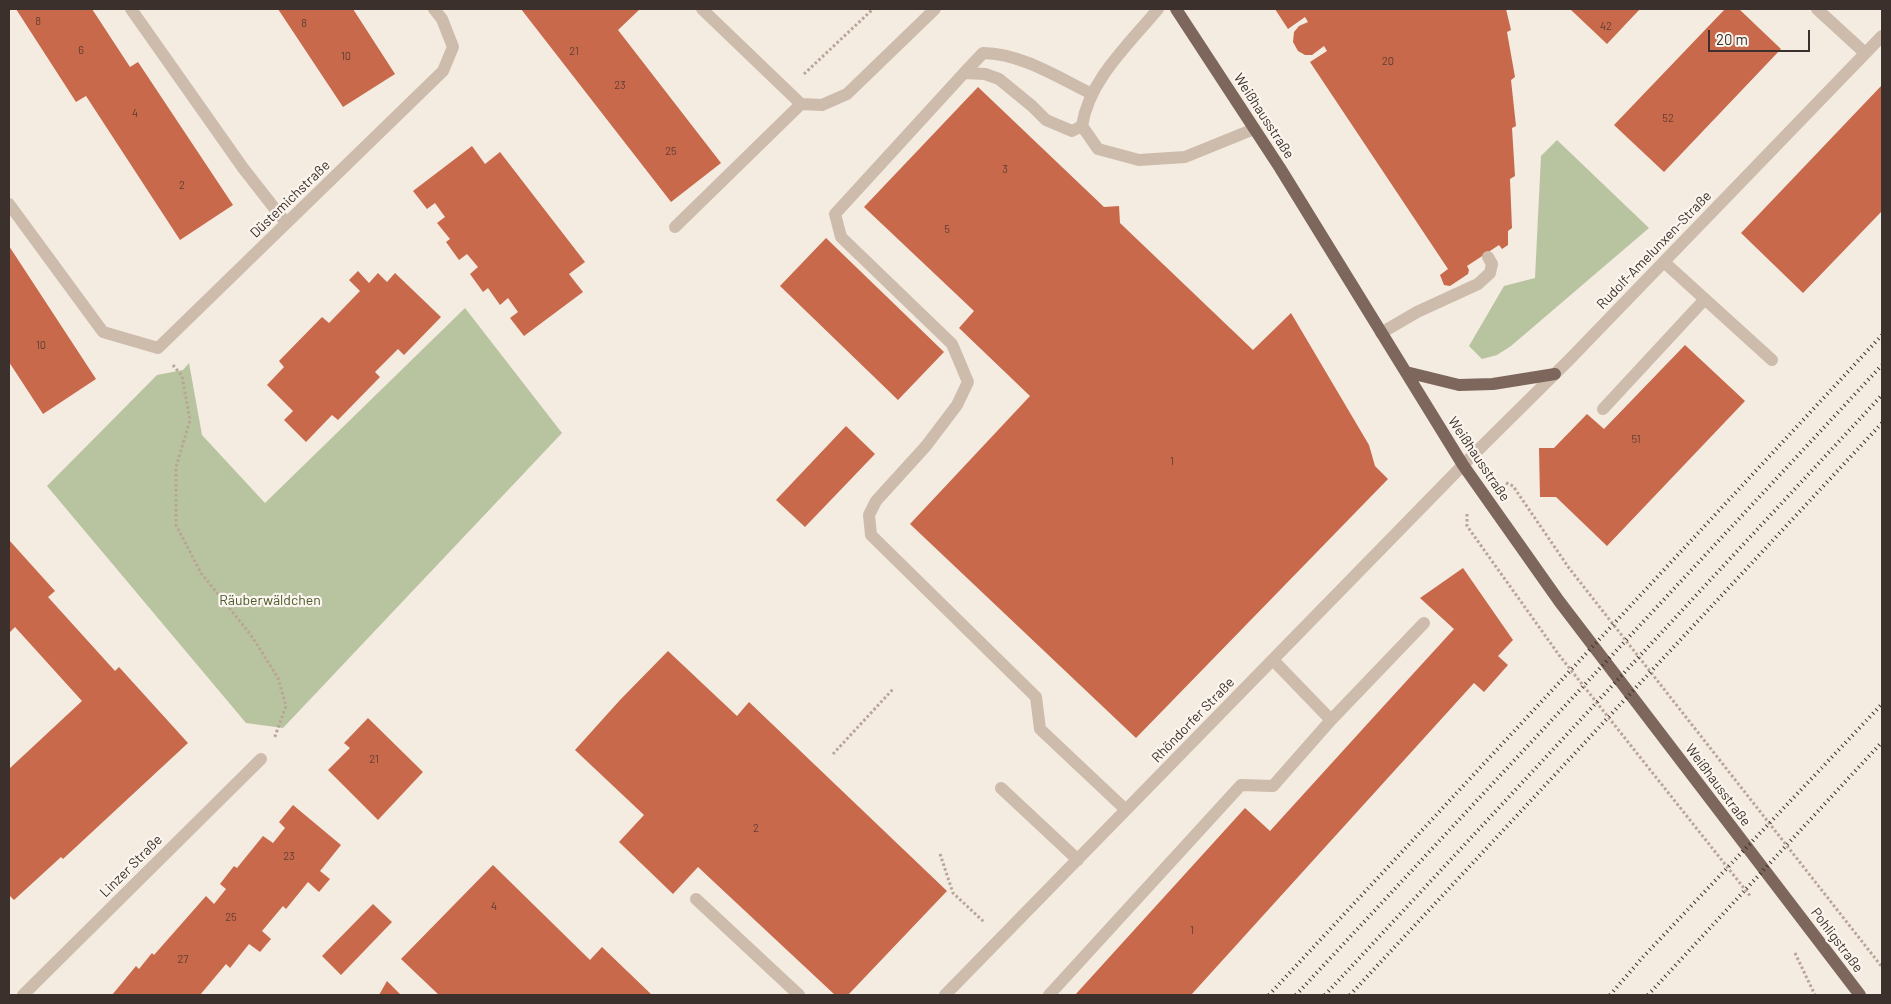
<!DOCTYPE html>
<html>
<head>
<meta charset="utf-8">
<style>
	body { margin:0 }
	#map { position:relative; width:1891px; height:1004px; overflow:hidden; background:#f4ebe1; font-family:Barlow,sans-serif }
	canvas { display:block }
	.frame { position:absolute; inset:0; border:10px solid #3b302b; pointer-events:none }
	.scale { position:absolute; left:1708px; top:30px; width:102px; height:22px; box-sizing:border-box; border:2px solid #3b302b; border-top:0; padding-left:6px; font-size:15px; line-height:18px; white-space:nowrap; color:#3b302b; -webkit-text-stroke:4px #fbf5ee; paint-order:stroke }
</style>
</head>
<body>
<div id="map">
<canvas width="1891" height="1004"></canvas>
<div class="frame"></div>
<div class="scale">20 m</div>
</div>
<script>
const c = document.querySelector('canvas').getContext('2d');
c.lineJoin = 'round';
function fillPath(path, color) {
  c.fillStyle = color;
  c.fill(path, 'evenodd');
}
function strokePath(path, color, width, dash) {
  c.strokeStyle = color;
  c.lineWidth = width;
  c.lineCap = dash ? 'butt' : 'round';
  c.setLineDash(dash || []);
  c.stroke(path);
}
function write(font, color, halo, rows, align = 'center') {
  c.font = font + ' Barlow,sans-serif';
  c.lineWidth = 4.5;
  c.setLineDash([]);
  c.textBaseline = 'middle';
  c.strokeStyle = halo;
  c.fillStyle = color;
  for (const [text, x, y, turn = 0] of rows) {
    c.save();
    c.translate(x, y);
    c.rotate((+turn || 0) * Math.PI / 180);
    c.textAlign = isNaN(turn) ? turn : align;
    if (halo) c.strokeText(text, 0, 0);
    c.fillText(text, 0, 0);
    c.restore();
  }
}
const green = new Path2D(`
	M1557,140L1649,228L1511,346L1497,355L1482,359L1469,346L1504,286L1535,278L1541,156Z
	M465,308L562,433L283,728L246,723L47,486L157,375L183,370L189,363L202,435L265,503Z`);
const building = new Path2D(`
	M16,9H92L130,67L138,62L233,205L180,240L86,96L76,102Z
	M278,9H353L395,74L343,107Z
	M521,9H640L618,30L721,163L671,202Z
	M1275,9H1506L1511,30L1507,32L1515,77L1511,80L1516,126L1512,128L1515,176L1510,179L1512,228L1508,231V245L1502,249L1499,245L1467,266L1469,270L1468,274L1450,286L1444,285L1440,275L1448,269L1310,62L1327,51L1324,46L1312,55H1305L1298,51L1293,42L1294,32L1299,26L1308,22L1305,17L1288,29Z
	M1570,9H1640L1607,44Z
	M1725,9H1739L1781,49L1664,172L1614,125Z
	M1882,85V211L1803,293L1741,233Z
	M978,87L1104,207L1119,206L1120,223L1253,350L1291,313L1369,445L1375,466L1388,479L1136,738L910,524L1030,396L959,328L974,311L864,207Z
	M472,146L485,164L500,152L585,262L569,274L583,292L524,336L510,318L518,312L508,298L500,305L488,288L483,292L470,274L478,267L467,254L459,260L446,242L450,239L437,223L445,217L435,203L427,209L413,191Z
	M826,238L944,352L898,400L780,286Z
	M9,246L96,379L43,414L9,362Z
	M358,271L369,283L378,273L387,282L395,273L441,317L404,355L398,349L375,372L380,377L338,420L332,415L306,442L284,420L293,411L267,385L284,367L279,361L322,317L329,323L360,291L349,280Z
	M1685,345L1745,401L1607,546L1556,497H1540L1539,448H1554L1587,414L1604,429Z
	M846,426L875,454L805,527L776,500Z
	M9,540L55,591L48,597L115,671L119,667L188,743L63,859L61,857L14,900L9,895V769L82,701L15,627L9,633Z
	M1463,568L1513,640L1498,656L1508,665L1484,692L1474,683L1191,995H1075L1245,808L1270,831L1380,710L1454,629L1420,598Z
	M668,651L737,716L749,702L947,891L848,995H835L698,867L673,894L619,842L644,815L575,750L620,700Z
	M368,718L423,772L378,820L328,770L350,748L344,743Z
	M293,805L341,845L320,871L330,879L319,892L308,882L286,909L283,906L262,931L271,939L260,952L249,944L230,968L226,964L200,995H112L136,966L139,969L152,953L154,955L206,896L214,904L226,889L220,884L234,866L237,868L263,836L273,843L285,828L279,822Z
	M493,865L590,960L602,947L652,995H439L401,959Z
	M373,904L392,922L341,975L322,956Z
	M387,981L401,995H379Z`);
const path = new Path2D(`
	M804,74L873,9
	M173,365L182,376L190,420L176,467V525L201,573L251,635L278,678L286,706L274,739
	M1506,483L1513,486L1569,568L1882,967
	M1467,514V526L1559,655L1751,897
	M833,754L894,688
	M940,854L953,893L984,922
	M1795,953L1815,995`);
const minor = new Path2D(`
	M131,9L243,168L286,223
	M702,9L801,104L822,105L847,94L935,9
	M1158,9C1129,44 1089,80 1082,126L1098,149L1139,160L1185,157L1254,129
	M1817,9L1865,53
	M964,73L835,214L841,237L952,344L968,382L957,405L926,446L876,501L869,515L871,535L1036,697L1040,729L1126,810
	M1082,126L1072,131L1046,120L1032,106L999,79L985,74L964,73L983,53C1023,54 1057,77 1092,94
	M9,204L103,332L158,348L443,71L453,47L442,19L434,9
	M675,227L801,104
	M1664,262L1772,360
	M1381,333L1417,312L1478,284L1490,273L1492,264L1488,257
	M1603,409L1705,299
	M1273,660L1331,720
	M1001,788L1078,860
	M696,899L799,995
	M23,995L261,759
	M945,995L1463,465L1569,360L1882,36
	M1049,995L1241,785L1273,786L1331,720L1424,623`);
const major = new Path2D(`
	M1176,9L1280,168L1463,465L1559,601L1860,995
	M1406,372L1459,385L1493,384L1555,374`);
const rail = new Path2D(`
	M1269,995L1882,335
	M1296,995L1882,365
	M1325,995L1882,395
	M1350,995L1882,423
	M1610,995L1643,957L1882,704
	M1648,995L1882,742`);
const numberNames = [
	["8",38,21],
	["8",304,23],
	["42",1606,26],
	["6",81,50],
	["21",574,51],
	["10",346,56],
	["20",1388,61],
	["23",620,85],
	["4",135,113],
	["52",1668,118],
	["25",671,151],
	["3",1005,169],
	["2",182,185],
	["5",947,229],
	["10",41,345],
	["51",1636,439],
	["1",1172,461],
	["21",374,759],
	["2",756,828],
	["23",289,856],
	["4",494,906],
	["25",231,917],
	["1",1192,930],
	["27",183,959]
];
const streetNames = [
	["Weißhausstraße",1264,116,57],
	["Düstemichstraße",290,199,-44],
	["Rudolf-Amelunxen-Straße",1654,250,-46],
	["Weißhausstraße",1479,459,56],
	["Rhöndorfer Straße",1193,720,-46],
	["Weißhausstraße",1718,785,53],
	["Linzer Straße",131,866,-45],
	["Pohligstraße",1837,940,53]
];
const parkNames = [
	["Räuberwäldchen",270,600]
];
fillPath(green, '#b8c4a0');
fillPath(building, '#c8694b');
strokePath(path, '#b9a596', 3, [2.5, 2.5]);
strokePath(minor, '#cdbbac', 12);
strokePath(major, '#7d675c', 12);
strokePath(rail, '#3b302b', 4, [1, 4]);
write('11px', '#5e3e33', null, numberNames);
write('14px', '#3b302b', '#fbf5ee', streetNames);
write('14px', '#4a5a2e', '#fbf5ee', parkNames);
</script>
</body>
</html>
